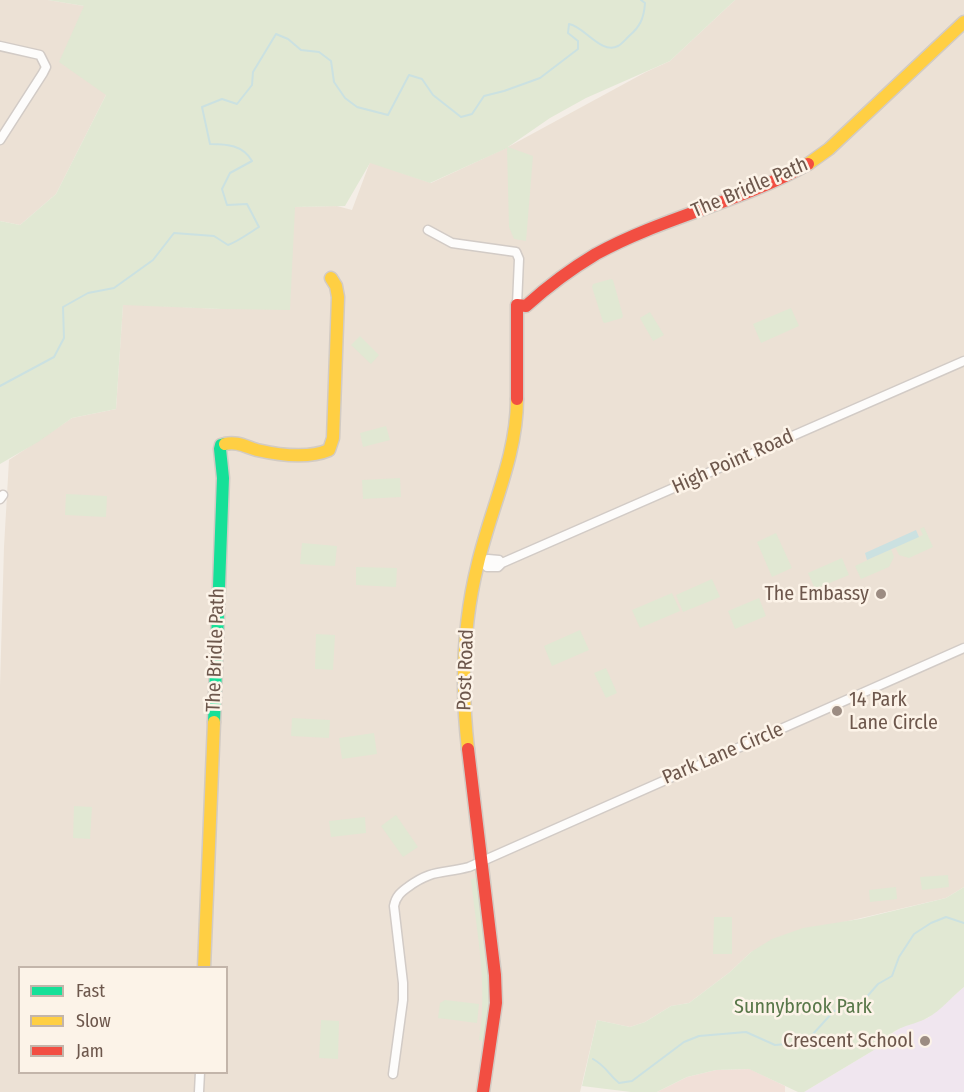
<!DOCTYPE html>
<html>
<head>
<meta charset="utf-8">
<style>
	body { margin:0 }
	#map { position:relative; width:964px; height:1092px; overflow:hidden; background:#f4eee7; font-family:"Fira Sans Condensed",sans-serif }
	canvas { display:block }
	.legend { position:absolute; left:18px; top:966px; width:210px; height:108px; box-sizing:border-box; background:#fcf3e8; border:2px solid #c3b5aa; margin:0; padding:8px 10px; list-style:none; font-size:18px; color:#6d574c }
	.legend li { display:flex; align-items:center; gap:12px; height:30px }
	.legend b { width:30px; border:2px solid #c3b5aa }
</style>
</head>
<body>
<div id="map">
<canvas width="964" height="1092"></canvas>
<ul class="legend">
<li><b style="height:8px;background:#16e098"></b>Fast</li>
<li><b style="height:8px;background:#ffcf43"></b>Slow</li>
<li><b style="height:8px;background:#f24e42"></b>Jam</li>
</ul>
</div>
<script>
const c = document.querySelector('canvas').getContext('2d');
c.lineJoin = 'round';
function fillPath(path, color) {
  c.fillStyle = color;
  c.fill(path, 'evenodd');
}
function strokePath(path, color, width, dash) {
  c.strokeStyle = color;
  c.lineWidth = width;
  c.lineCap = dash ? 'butt' : 'round';
  c.setLineDash(dash || []);
  c.stroke(path);
}
function write(font, color, halo, rows, align = 'center') {
  c.font = font + ' "Fira Sans Condensed",sans-serif';
  c.lineWidth = 5;
  c.setLineDash([]);
  c.textBaseline = 'middle';
  c.strokeStyle = halo;
  c.fillStyle = color;
  for (const [text, x, y, turn = 0] of rows) {
    c.save();
    c.translate(x, y);
    c.rotate((+turn || 0) * Math.PI / 180);
    c.textAlign = isNaN(turn) ? turn : align;
    if (halo) c.strokeText(text, 0, 0);
    c.fillText(text, 0, 0);
    c.restore();
  }
}
const residential = new Path2D(`
	M0,0H48L84,6L106,95L56,194L20,225L0,221Z
	M735,0H964V887L946,898L840,923L751,952L730,972L689,1003L671,1006L645,1022L630,1027L597,1020L580,1092H0V686L4,547L9,460L72,418L116,409L123,304L221,309L295,207L337,206L352,210L370,162L431,183L508,147L646,72L670,61ZM20,968H226V1072H20Z`);
const commercial = new Path2D(`
	M750,1069L785,1086V1092H657L687,1077L716,1070Z`);
const education = new Path2D(`
	M964,987V1092H804L884,1044L886,1038L902,1027L928,1018Z`);
const green = new Path2D(`
	M48,0H735L670,61L586,98L550,118L508,147L533,156L526,241L514,239L509,227L507,148L430,183L370,163L345,206L295,207L290,310L221,309L123,305L116,409L72,418L38,442L0,464V221L20,225L56,194L106,95L59,62L84,6Z
	M611,279L613,280L623,316L622,318L605,323L603,322L592,287L593,284Z
	M791,308L799,326L761,343L753,324Z
	M650,312L664,335L653,341L640,318Z
	M360,336L379,355L371,364L351,345Z
	M386,426L390,440L363,447L360,433Z
	M400,478L401,497L363,499L362,480Z
	M66,494L107,496L106,517L65,515Z
	M924,527L933,547L909,558L899,555L895,547L923,535L920,529Z
	M776,533L792,568L772,577L757,542Z
	M302,543L337,546L335,566L300,564Z
	M891,549L894,557L889,567L861,579L855,566Z
	M842,558L849,575L815,589L808,573Z
	M356,567L397,568L396,587L356,585Z
	M712,579L720,597L683,612L676,595Z
	M672,593L680,611L640,628L632,610Z
	M759,598L766,616L735,629L728,611Z
	M580,630L589,650L552,666L544,646Z
	M316,634L335,635L333,670L315,669Z
	M606,668L617,693L606,698L594,673Z
	M292,718L330,720L329,738L291,736Z
	M374,733L377,754L342,759L339,738Z
	M74,806L92,807L90,839L73,838Z
	M396,815L418,847L403,857L381,826Z
	M365,817L366,833L331,837L329,821Z
	M948,875L949,887L922,890L920,877Z
	M477,877L491,985L490,1020L484,1042L479,1040C488,985 477,935 471,880Z
	M896,887L897,899L870,902L869,890Z
	M964,887V987C952,996 941,1011 927,1018C913,1026 891,1026 884,1044L804,1092H798L749,1069L716,1070L687,1077L657,1092H631L582,1086L597,1020L630,1027L645,1022L671,1006L689,1003L730,972L751,952L772,939L803,928L860,919L946,898Z
	M714,917H732V954H713Z
	M445,1000L479,1004L477,1023L438,1018L440,1003Z
	M321,1020L339,1021L338,1059L319,1058Z`);
const water = new Path2D(`
	M916,530L919,537L867,560L865,553Z`);
const stream = new Path2D(`
	M0,386L54,357L64,338L63,307L88,293L114,288L153,260L174,233L214,236L228,245C239,241 249,233 259,227L247,204L227,205L222,189L230,173L252,161C243,145 227,144 210,144L202,107L222,99L237,104L252,85L253,72L276,34L288,39L301,50L319,52L331,61L334,82L345,98L357,107L388,115L409,75L422,79L433,95L461,117L472,114L484,96L504,91L540,78L578,49V41L568,33L569,24C584,26 601,55 618,46C622,44 626,39 629,36C640,27 644,18 645,3L641,0
	M593,1059C607,1067 608,1074 619,1083L632,1081L684,1042L699,1036L746,1032L775,1045L798,1043L813,1034L833,1012L843,1006H853L864,1000L878,984L892,976L899,957L914,934L931,923L946,917L964,923`);
const street = new Path2D(`
	M0,46L40,55L46,67L43,73L0,140
	M428,230L452,243L516,252L519,259L517,305
	M0,499L3,495
	M478,562L484,563L487,567H498L502,563L964,361
	M484,563L488,559L499,560L502,563
	M393,1074L403,1000V983L394,906C396,896 401,892 408,887C432,869 443,874 469,867L964,648
	M199,1092L200,1072`);
const fast = new Path2D(`
	M214,722L223,478L220,449L221,445L225,444`);
const slow = new Path2D(`
	M808,164L829,149L964,22
	M225,444C237,441 246,447 257,450C279,455 308,459 329,450L333,438L338,297L336,286L331,278
	M468,749C461,688 463,623 478,563C491,508 517,456 517,399
	M204,968L214,722`);
const jam = new Path2D(`
	M517,305L526,306C548,286 571,269 596,254C663,217 741,202 808,164
	M517,305V399
	M468,749L495,975L496,1003L483,1092`);
const markers = [
	[881,594,6,"#9c8c82"],
	[837,711,6,"#9c8c82"],
	[925,1041,6,"#9c8c82"]
];
const streetNames = [
	["The Bridle Path",750,188,-23],
	["High Point Road",733,462,-24],
	["The Bridle Path",216,650,-88],
	["Post Road",466,670,-88],
	["Park Lane Circle",723,754,-23]
];
const poiNames = [
	["The Embassy",869,594],
	["14 Park",849,700,"left"],
	["Lane Circle",849,723,"left"],
	["Crescent School",913,1041]
];
const parkNames = [
	["Sunnybrook Park",803,1007]
];
fillPath(residential, '#ece1d5');
fillPath(commercial, '#f1e0d8');
fillPath(education, '#f0e6ef');
fillPath(green, '#e1e8d3');
fillPath(water, '#cbe1e1');
strokePath(stream, '#cbe1e1', 2);
strokePath(street, '#d2cbc6', 11);
strokePath(fast, '#d2cbc4', 15);
strokePath(slow, '#d2cbc4', 15);
strokePath(jam, '#d2cbc4', 15);
strokePath(street, '#fdfcfb', 8);
strokePath(fast, '#16e098', 12);
strokePath(slow, '#ffcf43', 12);
strokePath(jam, '#f24e42', 12);
for (const [x, y, r, color] of markers) {
  const dot = new Path2D();
  dot.arc(x, y, r, 0, 2 * Math.PI);
  c.fillStyle = color;
  c.fill(dot);
  strokePath(dot, '#fcf3e8', 2);
}
write('20px', '#6d574c', '#fcf3e8', streetNames);
write('20px', '#6d574c', '#fcf3e8', poiNames, 'right');
write('20px', '#587749', '#fcf3e8', parkNames);
</script>
</body>
</html>
